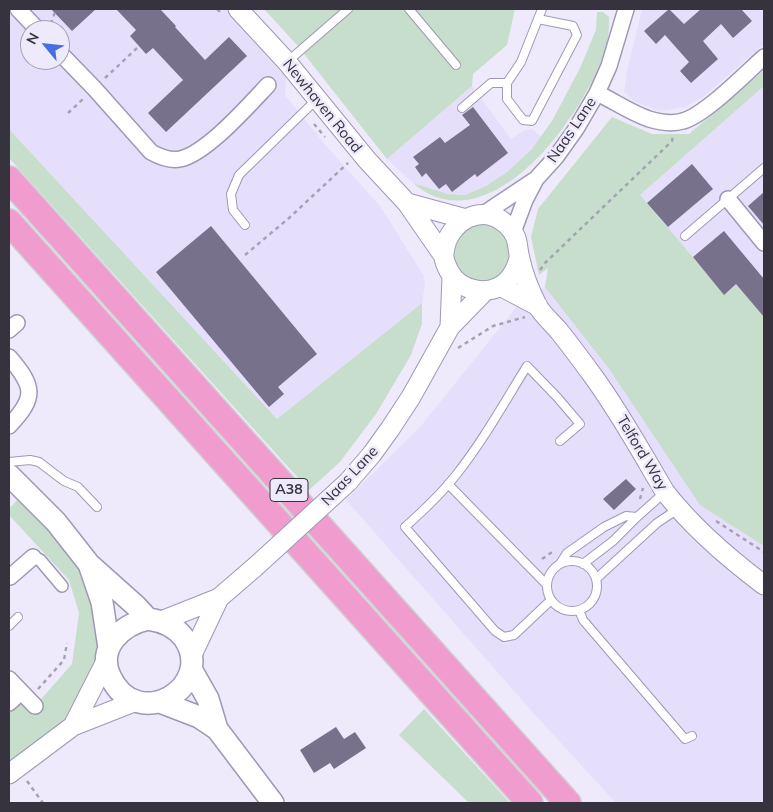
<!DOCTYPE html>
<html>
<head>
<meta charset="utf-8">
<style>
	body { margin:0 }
	#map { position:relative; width:773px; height:812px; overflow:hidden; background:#eeeafc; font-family:Mulish,sans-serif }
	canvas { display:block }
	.frame { position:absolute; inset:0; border:10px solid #36333e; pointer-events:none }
	.north { position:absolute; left:20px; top:20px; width:50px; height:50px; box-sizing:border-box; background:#eeeafc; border:1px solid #a4a1b0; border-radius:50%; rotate:298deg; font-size:14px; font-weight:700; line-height:20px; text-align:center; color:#36333e }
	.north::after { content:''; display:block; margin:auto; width:18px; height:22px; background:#486fe1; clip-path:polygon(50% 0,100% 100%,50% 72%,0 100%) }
</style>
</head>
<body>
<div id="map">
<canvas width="773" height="812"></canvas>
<div class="frame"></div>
<div class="north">N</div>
</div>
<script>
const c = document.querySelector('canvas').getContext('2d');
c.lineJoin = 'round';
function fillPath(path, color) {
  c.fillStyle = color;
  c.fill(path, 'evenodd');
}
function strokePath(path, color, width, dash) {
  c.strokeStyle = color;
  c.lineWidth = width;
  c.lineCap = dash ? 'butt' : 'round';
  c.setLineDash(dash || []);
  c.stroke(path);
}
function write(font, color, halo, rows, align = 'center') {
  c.font = font + ' Mulish,sans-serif';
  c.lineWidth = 5;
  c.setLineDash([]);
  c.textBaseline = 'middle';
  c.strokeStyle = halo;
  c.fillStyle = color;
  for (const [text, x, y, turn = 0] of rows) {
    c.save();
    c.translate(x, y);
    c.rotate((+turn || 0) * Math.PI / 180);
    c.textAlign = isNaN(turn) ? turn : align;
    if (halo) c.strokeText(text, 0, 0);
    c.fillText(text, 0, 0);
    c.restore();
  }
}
const built = new Path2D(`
	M9,9H229L265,49L286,78L285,95L328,148L380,206L424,276L425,286L422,303L277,419L9,129ZM30,30H60V60H30Z
	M642,9H764V44L703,97L685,107L660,111L635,102L624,92L628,66Z
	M472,86L511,139L523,131L532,129L542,137L532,149L507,172L486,186L465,195L448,194L413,183L387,159Z
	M764,86V803H616L536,716L346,500L420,427L518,305L561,276L640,195Z`);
const green = new Path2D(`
	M264,9H515L507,45L473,74L472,86L387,159L297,45Z
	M597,12H603L609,17C609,26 609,35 607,43C590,109 490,250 413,183L448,194L465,195L486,186L507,172L532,149L552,121L580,68L596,30Z
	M764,70V86L640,195L724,294L736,284L764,317V546L700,505L610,370L545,287L548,268L539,275L531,237L538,209L612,117L652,134H689Z
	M9,129L277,419L422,303V324L411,355L376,414L340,462L309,490L9,158Z
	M452 253a29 29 0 1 1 58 0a29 29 0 1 1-58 0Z
	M26,491L89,564L109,648L73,726L9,774V703L19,694L35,706L72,664L79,613L69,580L9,515V509Z
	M424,709L510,803H469L399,735Z`);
const building = new Path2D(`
	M51,9H96L72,31Z
	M116,9H160L176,26L175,27L205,60L229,37L247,56L166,132L148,113L183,80L153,48L146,54L130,36L136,30Z
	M669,9L684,24L701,9H741L752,21L733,38L721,24L703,41L718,59L691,83L680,71L689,62L665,35L656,44L644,31Z
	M473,107L508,153L477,177L475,174L452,192L446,184L439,189L426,173L422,177L415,167L419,164L413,157L440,137L445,143L470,125L462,115Z
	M692,164L713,189L668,227L647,203Z
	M764,192V225L748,206Z
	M211,226L317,354L278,387L284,394L269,407L156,272Z
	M724,231L764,279V317L736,284L724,295L693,257Z
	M626,479L636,489L614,510L603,499Z
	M336,727L344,739L355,732L366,748L334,769L330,763L314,773L300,750Z`);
const path = new Path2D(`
	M217,9L222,14
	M51,24L56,9
	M105,78L137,48
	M68,113L83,99
	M314,124L325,137
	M245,255L289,218L348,163
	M540,270L545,263L672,141L673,136
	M458,348L493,326L525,317
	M640,499L643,488
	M716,521L764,552
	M542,559L555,550
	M38,689L64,660L67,643
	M27,781L43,803`);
const service = new Path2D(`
	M409,9L456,65
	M538,19L573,26L577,35L532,121L523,120L507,99V83L521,62L542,9
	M287,62L348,9
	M462,108L491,83H507
	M245,225L233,210L231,194L239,175L317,99
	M685,236L764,168
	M9,462L30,460L39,462L64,481L78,487L97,507
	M448,484L547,585
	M547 586a25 25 0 1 1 50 0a25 25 0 1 1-50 0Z
	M560,564L567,553L604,527L626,516L637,517
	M583,564L613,541L637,517L664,493
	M596,579L657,523L678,509
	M551,600L514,635L504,637L495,631L405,527C423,511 441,494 456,475C483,441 504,403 527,366L557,397L580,424L560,441
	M579,610L583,620L685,739L692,736
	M9,626L18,617`);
const pedestrian = new Path2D(`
	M33,557L40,560L62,586`);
const minor = new Path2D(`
	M18,9L38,30
	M60,53L94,88L151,152C160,157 170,161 180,159C206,154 249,105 268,85
	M597,93C614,101 631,113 649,119C659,122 673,124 683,121C705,115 746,73 764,57
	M728,199L764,243
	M482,215L533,181
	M513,232L525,200L536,179L556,157L576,129L597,93L609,66L626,9
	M9,330L17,323
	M9,357C34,386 37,397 9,426
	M9,575L10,577L33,557
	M9,679L35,706
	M9,703L21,692`);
const tertiary = new Path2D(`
	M238,9L287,62L367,160L407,203L443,255
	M407,203L466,219
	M519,258C517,267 513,275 507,281C490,298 459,291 449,271C446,265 443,259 444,253C447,222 482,201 507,225C520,238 516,244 520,259C523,273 531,293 537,305C542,314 552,323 559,331C571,346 582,361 593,376C620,413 642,453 665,492C693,528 728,558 764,585
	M500,286L538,306
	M450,327L452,277
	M348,482L372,454L390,429L411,397L450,327L485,291
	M161,621L219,598L255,567
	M192,655L219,598
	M73,726L105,663
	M9,774L73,726L134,702`);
const secondary = new Path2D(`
	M9,475L56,522L89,564L136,606L148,619
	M90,567L102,602L109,648
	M148,619C162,621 175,626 184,638C217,686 137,735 110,676C97,648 121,625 148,619Z
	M191,669L208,699L217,729
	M160,702L199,717L217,729L273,803`);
const trunk = new Path2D(`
	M9,179L568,803
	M9,222L530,803`);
const tertiaryBridge = new Path2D(`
	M255,567L348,482`);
const shields = [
	[289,490,38]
];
const shieldNames = [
	["A38",289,490]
];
const streetNames = [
	["Newhaven Road",322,106,51],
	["Naas Lane",572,130,-56],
	["Telford Way",642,453,59],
	["Naas Lane",350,476,-47]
];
fillPath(built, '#e6dffc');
fillPath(green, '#c7decc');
fillPath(building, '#78718b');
strokePath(service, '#9f98b4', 10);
strokePath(pedestrian, '#9f98b4', 14);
strokePath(minor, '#9f98b4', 18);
strokePath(tertiary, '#9f98b4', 21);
strokePath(secondary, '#9f98b4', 24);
strokePath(trunk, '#cfced1', 28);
strokePath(path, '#a5a2b1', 2.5, [4, 4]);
strokePath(service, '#fff', 8);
strokePath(pedestrian, '#fff', 11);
strokePath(minor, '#fff', 15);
strokePath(tertiary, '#fff', 19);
strokePath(secondary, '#fff', 21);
strokePath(trunk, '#f09ccf', 25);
strokePath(tertiaryBridge, '#9f98b4', 21, []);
strokePath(tertiaryBridge, '#fff', 19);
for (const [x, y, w] of shields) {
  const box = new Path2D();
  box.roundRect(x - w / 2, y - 11.5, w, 23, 4);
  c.fillStyle = '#eeeafc';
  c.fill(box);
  strokePath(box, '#36333e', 1);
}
write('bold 14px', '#36333e', null, shieldNames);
write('15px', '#36333e', '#eeeafc', streetNames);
</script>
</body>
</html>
